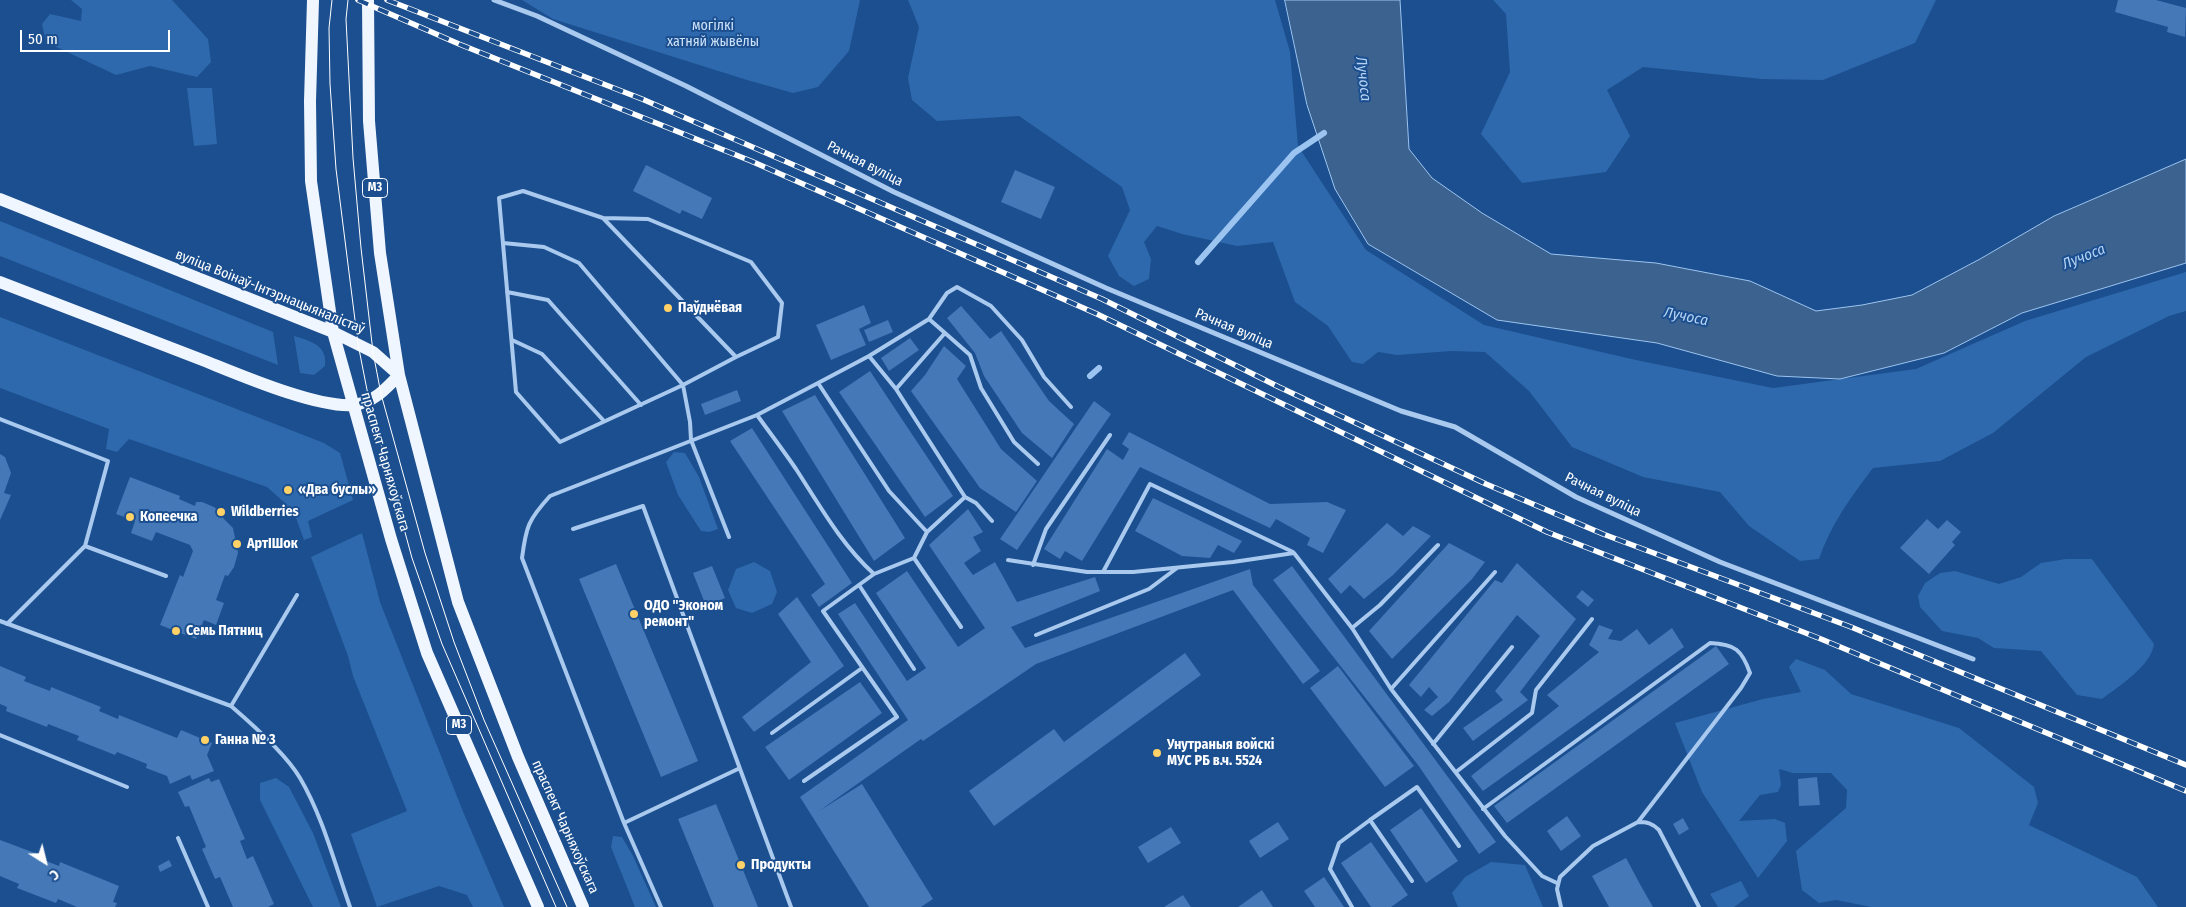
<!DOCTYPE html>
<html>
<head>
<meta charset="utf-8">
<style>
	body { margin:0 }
	#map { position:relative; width:2186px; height:907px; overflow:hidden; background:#1b4f8f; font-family:"Fira Sans Condensed",sans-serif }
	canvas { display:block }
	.north { position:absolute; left:20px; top:837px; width:50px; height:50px; -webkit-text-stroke:4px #1b4f8f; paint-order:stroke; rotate:144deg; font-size:14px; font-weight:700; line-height:20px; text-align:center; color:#fff }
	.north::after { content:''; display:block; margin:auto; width:18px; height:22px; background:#fff; clip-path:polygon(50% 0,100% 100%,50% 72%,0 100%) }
	.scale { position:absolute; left:20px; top:30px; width:150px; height:22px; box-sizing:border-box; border:2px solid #fff; border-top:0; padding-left:6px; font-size:15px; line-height:18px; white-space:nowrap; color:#fff; -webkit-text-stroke:4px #1b4f8f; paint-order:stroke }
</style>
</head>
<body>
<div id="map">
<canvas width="2186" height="907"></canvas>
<div class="north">С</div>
<div class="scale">50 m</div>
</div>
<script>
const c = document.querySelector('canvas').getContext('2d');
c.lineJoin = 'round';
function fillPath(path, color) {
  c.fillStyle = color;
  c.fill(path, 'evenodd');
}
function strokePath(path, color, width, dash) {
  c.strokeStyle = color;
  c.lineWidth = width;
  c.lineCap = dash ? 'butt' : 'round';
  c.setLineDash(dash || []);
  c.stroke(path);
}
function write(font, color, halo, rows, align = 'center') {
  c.font = font + ' "Fira Sans Condensed",sans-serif';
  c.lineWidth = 4;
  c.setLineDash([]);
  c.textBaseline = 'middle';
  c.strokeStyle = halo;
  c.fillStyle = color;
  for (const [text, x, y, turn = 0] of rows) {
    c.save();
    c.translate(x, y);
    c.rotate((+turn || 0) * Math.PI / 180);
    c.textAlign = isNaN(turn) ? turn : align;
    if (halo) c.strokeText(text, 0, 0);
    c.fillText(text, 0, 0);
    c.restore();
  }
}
const green = new Path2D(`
	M71,0H172L208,39L211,62L197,77L150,66L116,75L46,42L42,24L50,14L81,21L82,9Z
	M522,0H860L849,51L818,87L793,93L747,80L553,19Z
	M908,0H1275L1290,52L1298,146L1366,250L1484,325L1636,360L1773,388L1916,369L2025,321L2186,272V311L2169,316L2086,357L1993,433L1940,461L1873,468C1851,497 1831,524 1819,559L1800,561L1749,526L1720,492L1643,477L1572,447L1529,391L1485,352L1451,351L1397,355L1378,352L1363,364L1352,362L1328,326L1295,302L1273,242L1237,246L1182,234L1157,226L1144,242L1151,259L1149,279L1134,286L1119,276L1108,256L1130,210L1122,187L1019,116L937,121L912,100L908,78L919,27Z
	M1493,0H1936L1915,43L1823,80L1762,79L1643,67L1607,90L1630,136L1606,172L1522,183L1481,134L1510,72L1506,14Z
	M187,88H212L217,144L194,146Z
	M0,221L273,332L278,365L0,256Z
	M0,317L324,443L340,453L353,500L308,521L312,537L304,540L296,518L286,504L267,487L129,439L117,452L106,449L109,429L0,388Z
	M294,336C310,341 328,345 325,366L314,375L300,373Z
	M674,452L685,453L699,477L718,529L709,532L701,531L678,495L666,462Z
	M362,533L380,602L464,814L504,907H473L467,895L439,886L377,907L351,834L407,811L353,676L348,656L311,557Z
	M2066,559H2092L2154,644C2151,666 2119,686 2102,699L2077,695L2041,651L1994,648L1978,638L1942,631L1920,607L1918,596L1925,583L1940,573L1955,571L1999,584L2021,577L2041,563Z
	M754,562L770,571L777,592L772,604L752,613L736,608L728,590L736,569Z
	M1796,659L1825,670L1851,694L1959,728L2034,787L2038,803L2029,825L2137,877L2158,907H1871L1836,900L1819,903L1802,890L1796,851L1846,808L1847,790L1831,773H1793L1779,769L1781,785L1778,792L1760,795L1739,821L1775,819L1785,823L1787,841L1758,878L1702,792L1675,723L1763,699L1801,692L1789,667Z
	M276,778L289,787L313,833L341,907H313L260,800V783Z
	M613,836L622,837L633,856L656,907H635L611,847Z
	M1491,862L1525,865L1543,907H1458L1452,893L1465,877Z
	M1741,881L1749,896L1734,907H1718L1710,894Z`);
const water = new Path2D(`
	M1285,0H1400L1409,149L1432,178L1482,213L1551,254L1656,263L1750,281L1816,311L1862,305L1912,295L1980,259L2054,216L2186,159V263L2022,313L1944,353L1840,379L1777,376L1657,343L1497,320L1368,244L1335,189L1307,105Z`);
const stream = new Path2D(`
	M1198,262L1294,153L1324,133
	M1090,376L1099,368`);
const building = new Path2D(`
	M2118,0H2156L2186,8L2185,37L2167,32L2168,27L2115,12Z
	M646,165L712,198L702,219L682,210L680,214L633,191Z
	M1015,170L1055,187L1041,219L1001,202Z
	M864,305L871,323L859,329L866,345L831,360L816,325Z
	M961,306L990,339L1001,331L1049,401L1074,424L1052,458L1022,433L984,376L975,353L947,318Z
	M888,320L893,332L869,342L864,330Z
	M910,338L919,350L889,371L881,358Z
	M944,346L966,366L957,379L1001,449L1037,481L1016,512L980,488L911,391L925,375Z
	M870,371L953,496L925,517L839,392Z
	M737,390L741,401L705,415L701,404Z
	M815,395L905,538L874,561L782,411Z
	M1094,401L1111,414L1017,550L1000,539Z
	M752,428L852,583L819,607L811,595L825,584L730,441Z
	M1129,432L1270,504L1327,502L1346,510L1323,553L1307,545L1310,538L1276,519L1270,528L1140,467L1082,561L1065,551L1060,559L1044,549L1107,449L1123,460L1129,449L1122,444Z
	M0,454L5,457L11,473L4,493L11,495L0,520Z
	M130,477L180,496L179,499L195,506L196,502H202L214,507L224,515L223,518L233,528L238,553L234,567L228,576L225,575L216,600L224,603L216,625L204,620L196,639L160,625L180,575L183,577L193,551L190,545L156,532L152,541L131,533L135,521L116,514Z
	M1153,498L1242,541L1234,553L1218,545L1210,558L1182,556L1135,531Z
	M968,509L983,532L973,537L981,551L964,563L973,575L995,562L1017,602L1095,577L1100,591L1011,627L1025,648L1250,569L1253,585L1320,671L1303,684L1233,590L1036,664L923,741L921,739L819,811L862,784L933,899L921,907H869L800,797L908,720L838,614L855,603L907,681L926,668L876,593L907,571L958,647L985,628L929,545Z
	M1927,519L1938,529L1947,520L1961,532L1952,542L1955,545L1929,574L1900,548Z
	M1387,523L1403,536L1413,526L1431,536L1393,575L1364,599L1350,585L1341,594L1328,579Z
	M1449,543L1485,562L1472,579L1392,659L1369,631Z
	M1517,563L1576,619L1520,692L1528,700L1473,741L1463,728L1503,700L1495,691L1540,636L1517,615L1449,702L1432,716L1424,710L1438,697L1429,687L1421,697L1409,685L1495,580L1502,583Z
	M616,564L698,761L661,777L579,579Z
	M712,566L725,598L706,606L693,573Z
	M1292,566L1496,842L1479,854L1418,765L1273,580Z
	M1582,590L1594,600L1588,607L1576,597Z
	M797,597L844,666L754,732L742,717L811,662L778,614Z
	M1599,625L1613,630L1608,639L1621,641L1637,629L1649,645L1672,628L1684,647L1483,791L1471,776L1559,706L1547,695L1599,652L1589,645Z
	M1716,646L1729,664L1507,823L1494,806Z
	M1185,653L1201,675L994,826L969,791L1054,729L1064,742Z
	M0,666L26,677L24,681L50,691L51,687L101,707L99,711L118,719L119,715L177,738L181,730L212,743L207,755L214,771L192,780L190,775L170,784L167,776L146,768L147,764L117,752L115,755L77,740L79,736L48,724L47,727L6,711L7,707L0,704Z
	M1338,666L1414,766L1385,787L1310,688Z
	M860,682L882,713L789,780L765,747Z
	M1817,777L1820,805L1799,806L1798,779Z
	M209,778L211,782L219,779L245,839L240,841L247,859L253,856L274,904L268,907H233L220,877L215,879L202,849L206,847L189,806L185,807L178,792Z
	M716,804L741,865L758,907H714L678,819Z
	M1421,808L1458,861L1426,883L1390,830Z
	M1567,816L1581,836L1561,851L1547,831Z
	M1683,818L1689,829L1679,835L1673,824Z
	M1278,822L1289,839L1260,858L1249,841Z
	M1171,827L1181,843L1148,863L1138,847Z
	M0,840L43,856L41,859L59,866L60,862L119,886L113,902L117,903L115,907H77L58,899L56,903L17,888L19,884L0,876Z
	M1371,842L1408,895L1391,907H1371L1341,863Z
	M1626,858L1641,886L1653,907H1609L1592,876Z
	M169,860L172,866L160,872L158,866Z
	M1324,877L1344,907H1315L1304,891Z
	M1262,890L1273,907H1238Z
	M1183,895L1191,907H1164Z`);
const service = new Path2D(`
	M523,191L603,218L736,357L683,385L560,442L516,392L499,198Z
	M603,218L648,219L751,262L782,303L778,337L736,357
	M503,243L544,247L579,263L683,385L690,422L691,440L729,537
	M507,292L548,300L641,405
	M945,333L929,319L947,293L957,287L991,306L1022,340L1044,377L1071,407
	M512,340L542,354L604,421
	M869,356L896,389
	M818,383L869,356L929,319
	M757,415L818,383L889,491L927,532
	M0,419L108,461L85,546L7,624
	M965,497L896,389L945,333L970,355L981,388L1014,442L1038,464
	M573,529L643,506L791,907
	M85,546L166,576
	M914,558L961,627
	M1008,560L1087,572H1133L1233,562L1294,553L1352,628L1391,689L1505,836L1542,876L1557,883
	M1033,565L1046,529L1110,435
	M1103,572L1150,484L1293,552
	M859,585L914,669
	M0,621L231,706C252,724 286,754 300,778C323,817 335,865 350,907
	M1352,628L1380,605L1438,545
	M1036,635L1149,589L1177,568
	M1391,689L1495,572
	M231,706L297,595
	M772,733L862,668
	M0,735L127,787
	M1433,744L1512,647
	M1456,772L1532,713L1536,690L1592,619
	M804,781L897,717L823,611L874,574
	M1483,809L1710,643C1735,644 1742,650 1750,673L1741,688L1638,822
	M1370,820L1417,787L1459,846
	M624,823L738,769
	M178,838L208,907
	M661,907L624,823L522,558C526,527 528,520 550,496L757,415C770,433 783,450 796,469C820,506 841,544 874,574L914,558L927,532L965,497L976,503L992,521
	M1352,907L1330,869L1339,843L1370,820L1412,881
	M1561,907L1557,889L1560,877L1593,846L1638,822C1647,822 1652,823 1659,830L1699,907`);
const minor = new Path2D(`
	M494,0L537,16L686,86L894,192L1106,288L1401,411L1455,427L1576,497L1720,562L1973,659`);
const primary = new Path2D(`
	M313,0L310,101L311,181L333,332L391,539L427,653L538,907
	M368,0L369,121L380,253L399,375L458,602L518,757L583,907
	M0,199L333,332L373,352L399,375
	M0,282C68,308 137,335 205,361C240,375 317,408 353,405C373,403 386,389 399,375`);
const tram = new Path2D(`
	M332,0L329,28L330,84L336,169L358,344L369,400L412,558L442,644L556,907
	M348,0L346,19L353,158L361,248L373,352L381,394L425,553L454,642L484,720L567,907`);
const rail = new Path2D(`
	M358,0L459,44L751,161L1097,314L1547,532L1821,639L2186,791
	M387,0L642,99L1102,299L1279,387L1486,484L1603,534L1851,627L2186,765`);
const markers = [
	[668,308,5,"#ffd166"],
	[288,490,5,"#ffd166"],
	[221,512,5,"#ffd166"],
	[130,517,5,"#ffd166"],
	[237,544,5,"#ffd166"],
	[634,614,5,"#ffd166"],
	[176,631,5,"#ffd166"],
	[205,740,5,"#ffd166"],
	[1157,753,5,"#ffd166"],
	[741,865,5,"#ffd166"]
];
const shields = [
	[375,188,25],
	[459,725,25]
];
const shieldNames = [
	["М3",375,188],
	["М3",459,725]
];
const parkNames = [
	["могілкі",713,26],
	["хатняй жывёлы",713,42]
];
const streetNames = [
	["Рачная вуліца",865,164,27],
	["вуліца Воінаў-Інтэрнацыяналістаў",270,292,22],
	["Рачная вуліца",1234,329,23],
	["праспект Чарняхоўскага",385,462,74],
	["Рачная вуліца",1603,495,26],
	["праспект Чарняхоўскага",565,827,66]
];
const poiNames = [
	["Паўднёвая",678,308],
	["«Два буслы»",298,490],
	["Wildberries",231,512],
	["Копеечка",140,517],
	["АртIШок",247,544],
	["ОДО \"Эконом",644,606],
	["ремонт\"",644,622],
	["Семь Пятниц",186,631],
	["Ганна № 3",215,740],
	["Унутраныя войскі",1167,745],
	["МУС РБ в.ч. 5524",1167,761],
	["Продукты",751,865]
];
const waterNames = [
	["Лучоса",1363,79,83],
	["Лучоса",2084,257,-22],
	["Лучоса",1686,317,11]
];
fillPath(green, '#2e69ad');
fillPath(water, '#3c6290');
strokePath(water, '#9cc4f0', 1);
strokePath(stream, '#9cc4f0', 6);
fillPath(building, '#4478b7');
strokePath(service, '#a9c9ee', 4);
strokePath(minor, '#a9c9ee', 5);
strokePath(primary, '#f0f6ff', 12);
strokePath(tram, '#fff', 1);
strokePath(rail, '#fff', 5.5);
strokePath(rail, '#1b4f8f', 4, [11]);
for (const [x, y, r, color] of markers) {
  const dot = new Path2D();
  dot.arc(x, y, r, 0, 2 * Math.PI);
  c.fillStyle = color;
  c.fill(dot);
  strokePath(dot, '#1b4f8f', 2);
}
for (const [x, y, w] of shields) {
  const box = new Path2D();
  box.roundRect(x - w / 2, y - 9.5, w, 19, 4);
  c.fillStyle = '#1b4f8f';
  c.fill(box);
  strokePath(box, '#fff', 1);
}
write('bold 12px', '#fff', null, shieldNames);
write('14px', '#cfe3fa', '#1b4f8f', parkNames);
write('14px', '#fff', '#1b4f8f', streetNames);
write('bold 14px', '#fff', '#1b4f8f', poiNames, 'left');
write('italic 15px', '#b5d3f5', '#1b4f8f', waterNames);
</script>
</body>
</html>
